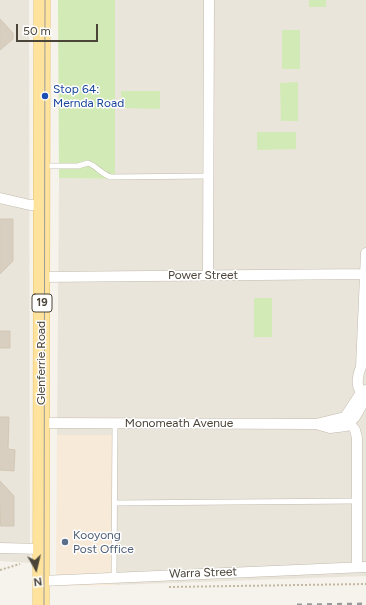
<!DOCTYPE html>
<html>
<head>
<meta charset="utf-8">
<style>
	body { margin:0 }
	#map { position:relative; width:366px; height:605px; overflow:hidden; background:#f6f3ec; font-family:Figtree,sans-serif }
	canvas { display:block }
	.north { position:absolute; left:16px; top:549px; width:40px; height:40px; -webkit-text-stroke:3px #fff; paint-order:stroke; rotate:172deg; font-size:11px; font-weight:700; line-height:16px; text-align:center; color:#4b4439 }
	.north::after { content:''; display:block; margin:auto; width:14px; height:18px; background:#4b4439; clip-path:polygon(50% 0,100% 100%,50% 72%,0 100%) }
	.scale { position:absolute; left:16px; top:24px; width:82px; height:18px; box-sizing:border-box; border:2px solid #4b4439; border-top:0; padding-left:5px; font-size:12px; line-height:14px; white-space:nowrap; color:#4b4439; -webkit-text-stroke:3px #fff; paint-order:stroke }
</style>
</head>
<body>
<div id="map">
<canvas width="366" height="605"></canvas>
<div class="north">N</div>
<div class="scale">50 m</div>
</div>
<script>
const c = document.querySelector('canvas').getContext('2d');
c.lineJoin = 'round';
function fillPath(path, color) {
  c.fillStyle = color;
  c.fill(path, 'evenodd');
}
function strokePath(path, color, width, dash) {
  c.strokeStyle = color;
  c.lineWidth = width;
  c.lineCap = dash ? 'butt' : 'round';
  c.setLineDash(dash || []);
  c.stroke(path);
}
function write(font, color, halo, rows, align = 'center') {
  c.font = font + ' Figtree,sans-serif';
  c.lineWidth = 3;
  c.setLineDash([]);
  c.textBaseline = 'middle';
  c.strokeStyle = halo;
  c.fillStyle = color;
  for (const [text, x, y, turn = 0] of rows) {
    c.save();
    c.translate(x, y);
    c.rotate((+turn || 0) * Math.PI / 180);
    c.textAlign = isNaN(turn) ? turn : align;
    if (halo) c.strokeText(text, 0, 0);
    c.fillText(text, 0, 0);
    c.restore();
  }
}
const residential = new Path2D(`
	M0,0H29L30,563L0,561Z
	M115,0H366V576L115,585L117,435H57L59,178L115,179Z`);
const commercial = new Path2D(`
	M57,435H117L115,585L56,586Z`);
const green = new Path2D(`
	M58,0H115V179L59,178Z
	M309,0H326V7H309Z
	M282,30H300V69H282Z
	M298,82V121H281L280,83Z
	M121,91H160V109L121,108Z
	M257,132H296V149L257,150Z
	M254,298H272V337H254Z`);
const building = new Path2D(`
	M0,19L13,33V39L0,50Z
	M0,219H13V261L0,274Z
	M0,331H10V348H0Z
	M0,417H9L8,449L15,450L14,471L0,470Z
	M0,481L14,496V526H1Z`);
const path = new Path2D(`
	M0,570L20,564
	M169,587L366,584`);
const service = new Path2D(`
	M43,166H78L88,163C98,167 101,174 111,177L208,176
	M115,503L357,501
	M114,577L115,423`);
const minor = new Path2D(`
	M0,198L30,205H42
	M208,275L209,0
	M42,277L365,274
	M365,395C355,389 357,377 361,367L366,253
	M345,417L355,430L357,438V567
	M41,423L316,424L345,417L360,394L366,390
	M316,424L330,428L346,426L355,417L366,398
	M0,548L41,549
	M41,581L366,567`);
const primary = new Path2D(`
	M41,605L42,0`);
const tram = new Path2D(`
	M44,605L45,0`);
const rail = new Path2D(`
	M297,605L366,604`);
const markers = [
	[45,96,4,"#1a4fb4"],
	[65,542,4,"#5c6f8a"]
];
const shields = [
	[42,303,20]
];
const shieldNames = [
	["19",42,303]
];
const transitNames = [
	["Stop 64:",53,89],
	["Mernda Road",53,103]
];
const streetNames = [
	["Power Street",203,275],
	["Glenferrie Road",41,363,-90],
	["Monomeath Avenue",179,423],
	["Warra Street",203,573,-2]
];
const serviceNames = [
	["Kooyong",73,535],
	["Post Office",73,549]
];
fillPath(residential, '#eae5da');
fillPath(commercial, '#f7ead8');
fillPath(green, '#d2eab5');
fillPath(building, '#d8cfc1');
strokePath(building, '#d3c7b4', 1);
strokePath(service, '#c2bbae', 6);
strokePath(minor, '#c2bbae', 11);
strokePath(primary, '#e6c16a', 17);
strokePath(path, '#c4b79f', 2, [2, 2]);
strokePath(service, '#fff', 5);
strokePath(minor, '#fff', 10);
strokePath(primary, '#ffe39c', 16);
strokePath(tram, '#9a9a9a', 1);
strokePath(rail, '#9a9a9a', 3, [5, 5]);
for (const [x, y, r, color] of markers) {
  const dot = new Path2D();
  dot.arc(x, y, r, 0, 2 * Math.PI);
  c.fillStyle = color;
  c.fill(dot);
  strokePath(dot, '#fff', 1.5);
}
for (const [x, y, w] of shields) {
  const box = new Path2D();
  box.roundRect(x - w / 2, y - 9, w, 18, 3);
  c.fillStyle = '#fff';
  c.fill(box);
  strokePath(box, '#4b4439', 1);
}
write('bold 11px', '#4b4439', null, shieldNames);
write('12px', '#164399', '#fff', transitNames, 'left');
write('12px', '#4b4439', '#fff', streetNames);
write('12px', '#4e5e75', '#fff', serviceNames, 'left');
</script>
</body>
</html>
